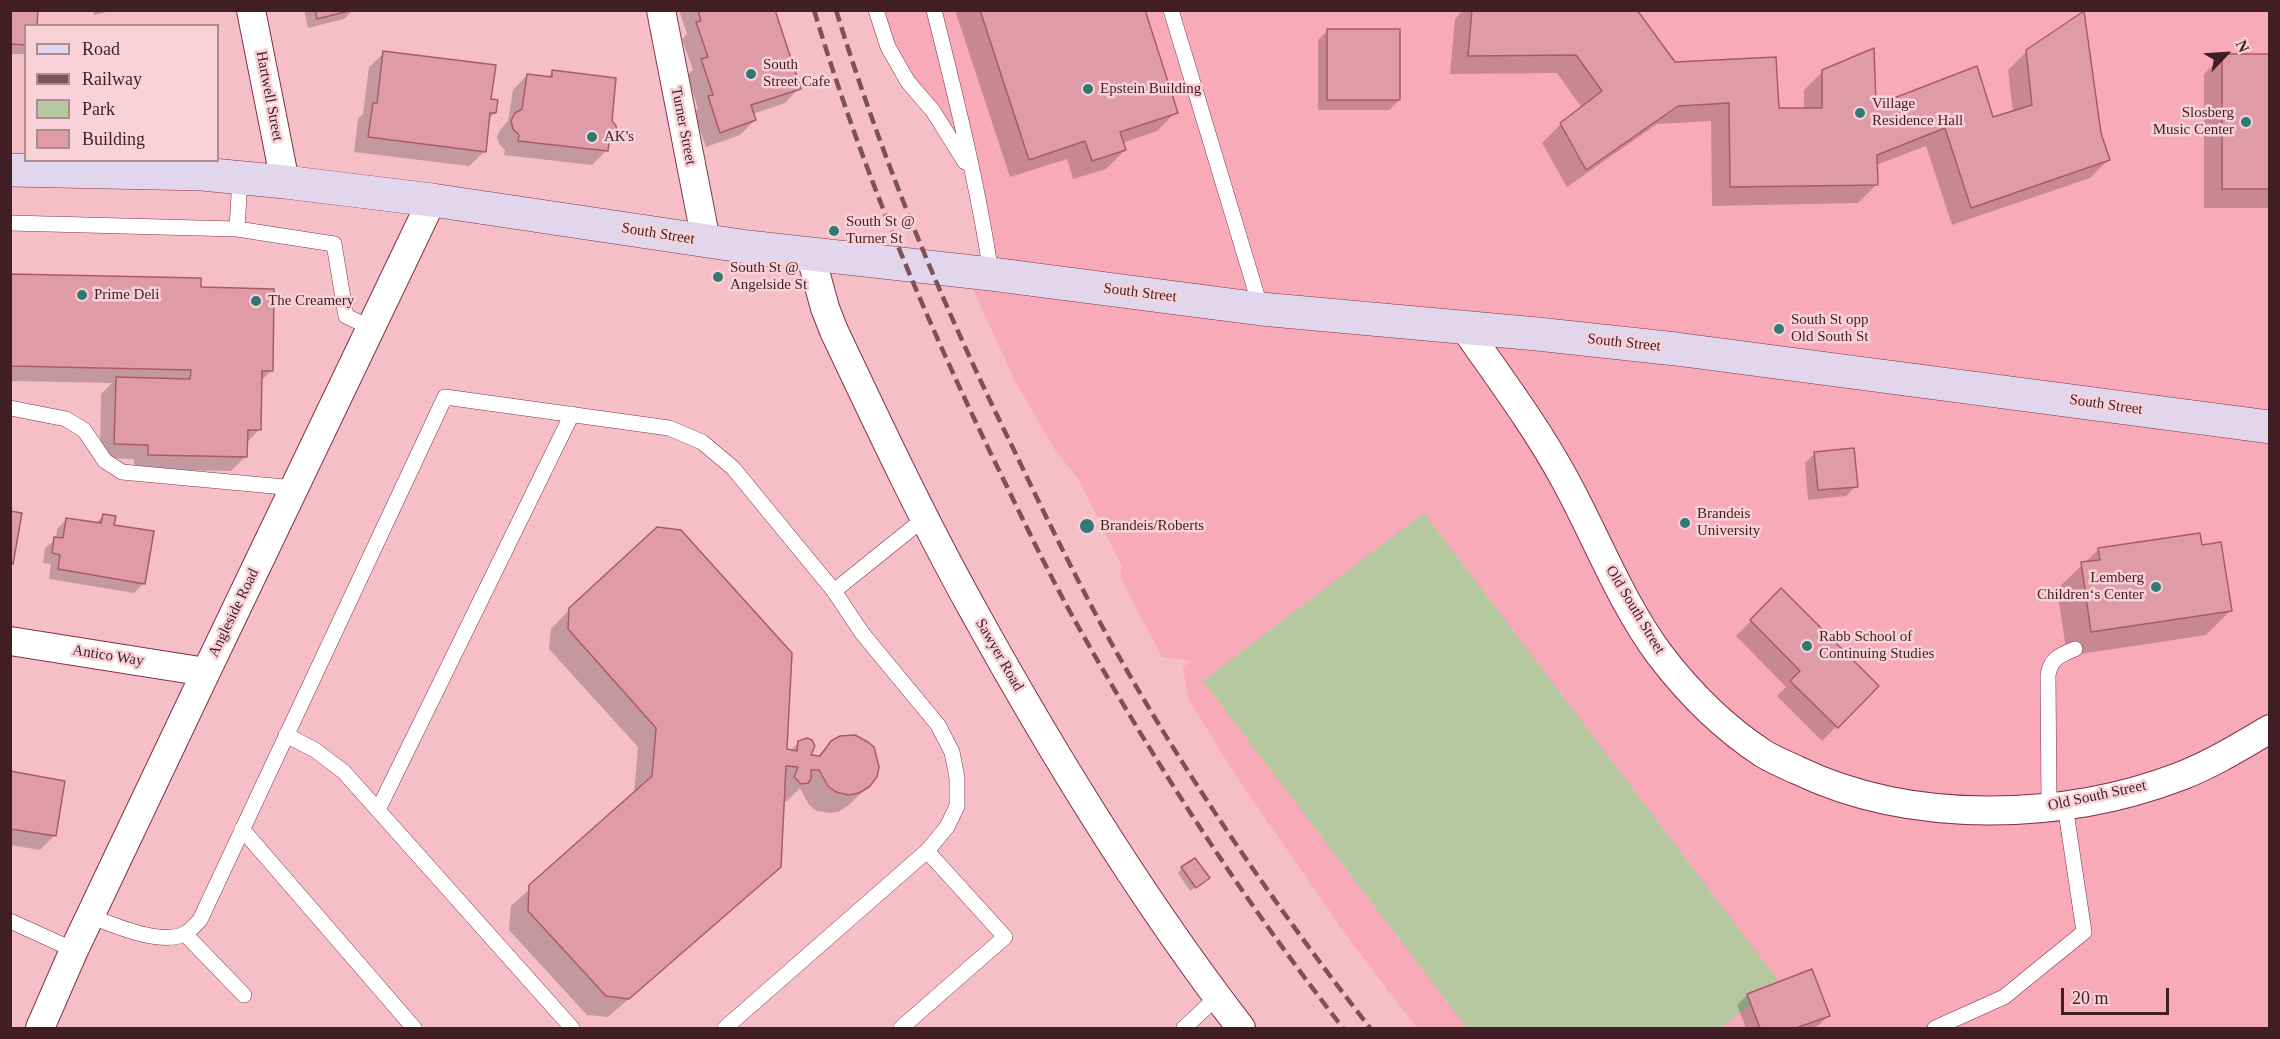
<!DOCTYPE html>
<html>
<head>
<meta charset="utf-8">
<style>
	body { margin:0 }
	#map { position:relative; width:2280px; height:1039px; overflow:hidden; background:#f6bfc8; font-family:"Times New Roman",serif }
	canvas { display:block }
	.frame { position:absolute; inset:0; border:12px solid #411e25; pointer-events:none }
	.legend { position:absolute; left:24px; top:24px; width:195px; height:138px; box-sizing:border-box; background:#f8d2d8; border:2px solid #af8a90; margin:0; padding:8px 10px; list-style:none; font-size:18px; color:#411e25 }
	.legend li { display:flex; align-items:center; gap:12px; height:30px }
	.legend b { width:30px; border:2px solid #af8a90 }
	.north { position:absolute; left:2196px; top:24px; width:60px; height:60px; -webkit-text-stroke:4px #f8d2d8; paint-order:stroke; rotate:65deg; font-size:16px; font-weight:700; line-height:24px; text-align:center; color:#411e25 }
	.north::after { content:''; display:block; margin:auto; width:21px; height:27px; background:#411e25; clip-path:polygon(50% 0,100% 100%,50% 72%,0 100%) }
	.scale { position:absolute; left:2061px; top:988px; width:108px; height:27px; box-sizing:border-box; border:3px solid #411e25; border-top:0; padding-left:8px; font-size:18px; line-height:21px; white-space:nowrap; color:#411e25; -webkit-text-stroke:4px #f8d2d8; paint-order:stroke }
</style>
</head>
<body>
<div id="map">
<canvas width="2280" height="1039"></canvas>
<div class="frame"></div>
<ul class="legend">
<li><b style="height:8px;background:#e2d6ec"></b>Road</li>
<li><b style="height:8px;background:#7b525a"></b>Railway</li>
<li><b style="height:16px;background:#b6c8a0"></b>Park</li>
<li><b style="height:16px;background:#df9ca8"></b>Building</li>
</ul>
<div class="north">N</div>
<div class="scale">20 m</div>
</div>
<script>
const c = document.querySelector('canvas').getContext('2d');
c.lineJoin = 'round';
function fillPath(path, color) {
  c.fillStyle = color;
  c.fill(path, 'evenodd');
}
function strokePath(path, color, width, dash) {
  c.strokeStyle = color;
  c.lineWidth = width;
  c.lineCap = dash ? 'butt' : 'round';
  c.setLineDash(dash || []);
  c.stroke(path);
}
function write(font, color, halo, rows, align = 'center') {
  c.font = font + ' "Times New Roman",serif';
  c.lineWidth = 5;
  c.setLineDash([]);
  c.textBaseline = 'middle';
  c.strokeStyle = halo;
  c.fillStyle = color;
  for (const [text, x, y, turn = 0] of rows) {
    c.save();
    c.translate(x, y);
    c.rotate((+turn || 0) * Math.PI / 180);
    c.textAlign = isNaN(turn) ? turn : align;
    if (halo) c.strokeText(text, 0, 0);
    c.fillText(text, 0, 0);
    c.restore();
  }
}
const built = new Path2D(`
	M876,11H2269V1028H1417L1346,935L1234,773L1188,698L1183,667L1191,661L1162,657L1120,577L1122,566L1079,480L1055,450L1015,381L965,272L991,274L973,178L908,82Z`);
const green = new Path2D(`
	M1424,513L1780,983L1720,1028H1467L1203,681Z`);
const shadow = new Path2D(`
	M10,10L26,26V54H10Z
	M93,10H115L94,15Z
	M304,10H353L344,19L308,28Z
	M679,10H773L799,88L785,103L753,114L755,120L740,135L706,147L694,113L698,108L687,75L693,70L682,39L687,34Z
	M955,10H1143L1176,112L1157,131L1122,143L1125,150L1106,169L1073,179L1067,159L1010,177Z
	M1463,10H1635L1674,64L1778,110H1804V90L1823,71L1874,107L1992,119L2013,113L2008,70L2027,51L2100,133L2109,159L2090,178L1952,225L1926,146L1876,165L1877,184L1858,203L1712,206L1711,121L1657,124L1567,187L1542,143L1561,124L1582,108L1557,73L1450,74L1455,19Z
	M1328,30L1399,100L1389,110H1318V40Z
	M384,53L490,100L495,113L488,119L484,152L469,166L354,152L358,119L363,114L369,67Z
	M2223,55H2270V208H2204V74Z
	M553,71L610,122L607,150L592,165L504,155L505,150L499,144L497,136L500,130L508,121L513,90L527,75L547,78Z
	M10,275L199,289L271,371L260,382L259,430L246,443V456L231,471L134,469V459L100,458L101,394L112,383L10,381Z
	M1815,453L1856,486L1846,496L1808,500L1805,463Z
	M103,516L113,526L144,583L134,593L49,579L51,564L43,563L45,548L56,539L57,529L67,519L95,524Z
	M2201,547L2231,610L2206,635L2067,656L2057,589L2099,549Z
	M1781,591L1877,686L1822,741L1777,696L1786,687L1736,636Z
	M570,609L785,751H790L799,742L809,756L817,757L832,742L868,786L849,805L838,812L829,813L817,811L809,805L800,788L787,801L783,802L779,866L760,885L608,1017L587,1015L509,930L511,906L634,794L638,747L549,649L551,629Z
	M10,773L54,836L40,850L10,845Z
	M1182,868L1203,882L1190,891L1178,873Z
	M1747,995L1828,1016L1818,1026L1810,1028H1746L1737,1005Z`);
const building = new Path2D(`
	M10,10H38L37,26H26V45L10,44Z
	M315,10H353L317,19Z
	M698,10H775L801,89L751,105L756,120L720,133L708,96L713,95L701,59L708,57L696,22L701,21Z
	M980,10H1145L1178,113L1120,132L1126,150L1092,161L1085,141L1029,160Z
	M1472,10H1637L1675,62L1776,57L1779,108H1822V70L1874,48L1876,105L1977,66L1993,117L2032,105L2026,50L2084,11L2101,133L2110,160L1971,208L1945,128L1877,155L1878,185L1730,187L1729,103L1678,106L1586,170L1560,123L1602,91L1576,55L1468,56Z
	M1327,29H1400V100H1327Z
	M383,51L496,65L491,99L498,100L496,113H490L486,152L368,137L373,103H377Z
	M2222,54H2270V189H2222Z
	M552,70L616,78L612,121L616,126L617,133L614,139L609,143L608,151L518,141L519,135L513,129L511,121L515,113L522,109L527,74L552,77Z
	M10,274L201,278V287L274,289L273,371H262L261,430H248L247,457L148,455V445L114,444L116,377L190,379L191,370L10,366Z
	M1854,448L1858,487L1818,490L1814,452Z
	M10,511L22,513L13,564L10,563Z
	M103,514L116,516L114,525L154,531L145,584L58,569L60,555L52,553L54,537L63,538L66,518L101,523Z
	M657,527L681,530L792,653L787,749L797,751L798,741L807,738L812,740L815,746L811,755L820,756L831,741L840,736L855,735L868,742L874,747L879,767L877,777L869,787L859,793L849,795L836,792L828,786L819,770H811V779L808,783L801,784L794,777L798,767L786,766L781,867L629,999L606,996L528,911L529,885L652,776L656,728L568,629L569,608Z
	M2200,533L2202,545L2221,542L2232,611L2091,632L2081,562L2100,560L2098,548Z
	M1781,588L1879,686L1838,728L1790,681L1800,671L1750,620Z
	M10,771L65,781L56,836L10,829Z
	M1195,858L1210,878L1196,888L1181,867Z
	M1812,969L1830,1016L1796,1028H1760L1747,994Z`);
const lane = new Path2D(`
	M876,10L888,47L908,82L933,111L965,162
	M934,10C956,98 978,185 991,274
	M1171,10L1261,309
	M10,223L237,229L334,244L346,316L371,328
	M237,229L240,178
	M10,408L66,419L84,430L105,461L122,472L295,488
	M286,735L315,750L344,772L572,1028
	M2049,807L2048,675C2051,658 2060,655 2075,649
	M378,810L572,414
	M242,829L414,1028
	M90,916C114,925 163,947 186,933C191,930 196,924 200,920L445,397L669,428L702,442L733,468L834,591
	M10,921L74,950
	M185,934L244,995
	M725,1028L927,851L947,827L957,806V778L952,752L938,725L862,633L834,591L926,517
	M901,1028L1005,937L927,851
	M1184,1028L1217,997
	M1935,1028L2004,997L2084,932L2065,805`);
const street = new Path2D(`
	M251,10L285,182
	M661,10L706,241
	M810,253L825,308L834,331C878,424 922,518 972,608C1052,753 1140,897 1241,1028
	M1464,327C1498,376 1535,425 1564,478C1596,536 1620,601 1660,655C1689,693 1724,728 1764,754C1774,760 1786,765 1797,770C1911,825 2064,821 2181,776C2212,764 2241,746 2270,729
	M10,641L206,672
	M40,1028L74,950L206,672L432,200`);
const secondary = new Path2D(`
	M10,170L202,174L285,182L432,200L748,247L991,274L1261,309L1537,334L1676,349L2270,427`);
const rail = new Path2D(`
	M814,10C860,164 923,313 992,456C1023,519 1052,582 1087,642C1163,776 1248,906 1343,1028
	M836,10C882,160 943,306 1012,446C1041,507 1071,568 1103,628C1180,768 1272,902 1370,1028`);
const markers = [
	[751,74,6,"#317973"],
	[1088,89,6,"#317973"],
	[1860,113,6,"#317973"],
	[2246,122,6,"#317973"],
	[592,137,6,"#317973"],
	[834,231,6,"#317973"],
	[718,277,6,"#317973"],
	[82,295,6,"#317973"],
	[256,301,6,"#317973"],
	[1779,329,6,"#317973"],
	[1685,523,6,"#317973"],
	[1087,526,8,"#317973"],
	[2156,587,6,"#317973"],
	[1807,646,6,"#317973"]
];
const poiNames = [
	["South",763,65],
	["Street Cafe",763,82],
	["Epstein Building",1100,89],
	["Village",1872,104],
	["Residence Hall",1872,121],
	["Slosberg",2234,113,"right"],
	["Music Center",2234,130,"right"],
	["AK's",604,137],
	["South St @",846,222],
	["Turner St",846,239],
	["South St @",730,268],
	["Angelside St",730,285],
	["Prime Deli",94,295],
	["The Creamery",268,301],
	["South St opp",1791,320],
	["Old South St",1791,337],
	["Brandeis",1697,514],
	["University",1697,531],
	["Brandeis/Roberts",1100,526],
	["Lemberg",2144,578,"right"],
	["Childrenʻs Center",2144,595,"right"],
	["Rabb School of",1819,637],
	["Continuing Studies",1819,654]
];
const streetNames = [
	["Hartwell Street",269,96,79],
	["Turner Street",683,126,79],
	["South Street",658,234,9],
	["South Street",1140,293,7],
	["South Street",1624,343,6],
	["South Street",2106,405,8],
	["Old South Street",1635,610,59],
	["Angleside Road",234,613,-64],
	["Sawyer Road",999,655,60],
	["Antico Way",108,656,9],
	["Old South Street",2097,796,-12]
];
fillPath(built, '#f9aab8');
fillPath(green, '#b6c8a0');
fillPath(shadow, '#0003');
fillPath(building, '#df9ca8');
strokePath(building, '#aa596a', 1.5);
strokePath(lane, '#803346', 16);
strokePath(street, '#803346', 30);
strokePath(secondary, '#803346', 34);
strokePath(lane, '#fff', 15);
strokePath(street, '#fff', 28);
strokePath(secondary, '#e2d6ec', 33);
strokePath(rail, '#7b525a', 4.5, [12, 6]);
for (const [x, y, r, color] of markers) {
  const dot = new Path2D();
  dot.arc(x, y, r, 0, 2 * Math.PI);
  c.fillStyle = color;
  c.fill(dot);
  strokePath(dot, '#f8d2d8', 2);
}
write('15px', '#411e25', '#f8d2d8', poiNames, 'left');
write('15px', '#411e25', '#f8d2d8', streetNames);
</script>
</body>
</html>
